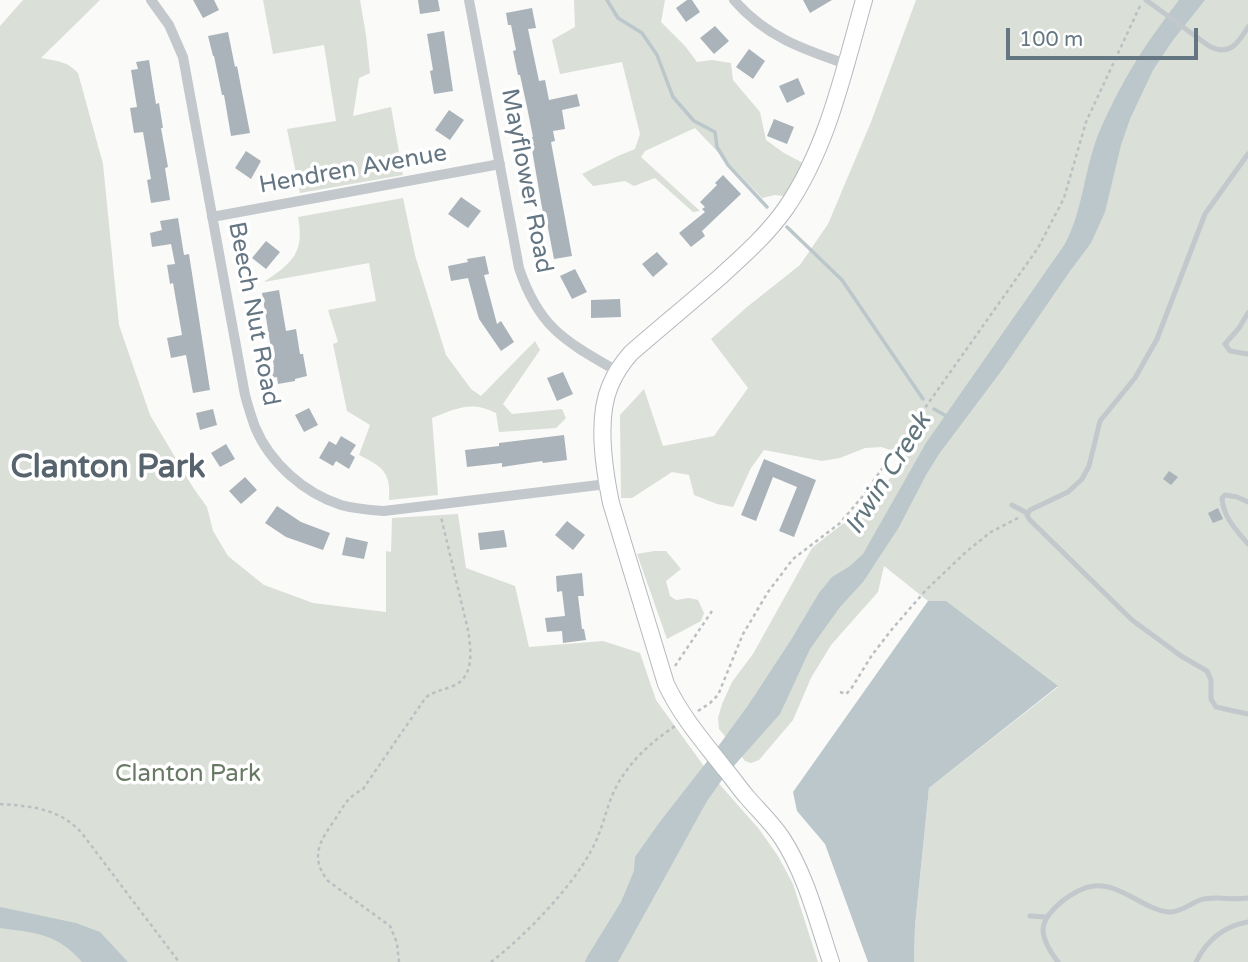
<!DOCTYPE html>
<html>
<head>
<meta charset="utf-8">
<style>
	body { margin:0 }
	#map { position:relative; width:1248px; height:962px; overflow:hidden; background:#fafaf8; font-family:"Varela Round",sans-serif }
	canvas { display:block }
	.scale { position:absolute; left:1006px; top:28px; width:192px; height:32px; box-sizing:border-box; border:4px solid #657683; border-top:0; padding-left:9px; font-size:21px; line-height:24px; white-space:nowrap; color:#657683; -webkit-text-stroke:5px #fff; paint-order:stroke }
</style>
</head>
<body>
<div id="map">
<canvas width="1248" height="962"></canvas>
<div class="scale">100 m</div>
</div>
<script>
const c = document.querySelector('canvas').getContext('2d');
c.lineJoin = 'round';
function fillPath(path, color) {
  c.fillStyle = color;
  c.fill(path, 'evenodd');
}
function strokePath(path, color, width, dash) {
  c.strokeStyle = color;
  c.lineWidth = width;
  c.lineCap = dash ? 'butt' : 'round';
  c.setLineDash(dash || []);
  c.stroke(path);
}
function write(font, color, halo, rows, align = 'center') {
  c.font = font + ' "Varela Round",sans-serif';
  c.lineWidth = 7;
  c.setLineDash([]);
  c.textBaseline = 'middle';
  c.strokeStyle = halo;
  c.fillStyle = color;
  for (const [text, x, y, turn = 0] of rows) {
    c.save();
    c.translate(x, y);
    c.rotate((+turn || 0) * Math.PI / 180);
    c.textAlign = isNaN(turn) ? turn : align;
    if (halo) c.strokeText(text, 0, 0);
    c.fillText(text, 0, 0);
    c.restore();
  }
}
const green = new Path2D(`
	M23,0H100L41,58C57,61 67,61 78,73L103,164L119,325L150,415L194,489L207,507L213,531L228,556L264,585L313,603L386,612V551L391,552L392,518L458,514L466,568L515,586L529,647L603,641L640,653L656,700L706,769L759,829L778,856L793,884L818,962H0V26Z
	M263,0H360L366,35L370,73L359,78L353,116L391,107L403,175L300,193L287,129L336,121L324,45L273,54Z
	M574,0H665L661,22L685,46L697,62L712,60L731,63L733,80L760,112L766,140L784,153L803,163L784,196L775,195L762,198L695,128L645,151L641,157L700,211L693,212L655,178L634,186L625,181L593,186L582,174L618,156L635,149L640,134L622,62L560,74L552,40L575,27Z
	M916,0H1248V962H914L915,926L929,788L1058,687L946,602L928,601L884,566L878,592L831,645L811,678L793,720L759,760L751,763L745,761L719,729L718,718L722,704L732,682L753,654L812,548L845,522L864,516L905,456L882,447L865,448L840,458L822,461L764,450L751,468L733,507L717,504L694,495L689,475L672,472L632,498H621L620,415L644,389L663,446L714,436L748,388L711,339L747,307L800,265L828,224L871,122Z
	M403,198L415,255L446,355L471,389L481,396L535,341L540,350L503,404L512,414L562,409L566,418L556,428L499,432L496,413C470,400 456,409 432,418L438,495L389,500C391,472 383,467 359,455L370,425L347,411L333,344L338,342L328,310L376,301L369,263L264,282C292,263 305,253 298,217Z
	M654,551H666L681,569L666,581L670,596L676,600L689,598L698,600L704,613L701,621L667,639L637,554Z`);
const water = new Path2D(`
	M1179,0H1205L1173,40L1153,70L1130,119L1121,145L1105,212L1091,243L1070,271L1002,370L939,454L926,475L899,527L863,582L840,607L810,649L780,714L724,777L707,801L618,962H585L587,957L621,902L634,871L635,857L659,823L709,759L749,704L791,640L819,593L832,577L850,566L863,554L926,443L1065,244C1083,210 1084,171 1098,135C1111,104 1128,72 1147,44C1157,29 1168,15 1179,0Z
	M928,601H946L1058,686L929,788L915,926L914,962H868L825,844L797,811L793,792Z
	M0,907L76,923L100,932L128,962H82C57,933 35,933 0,928Z`);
const stream = new Path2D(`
	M607,0L618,18L642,33L657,55L673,97L694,121L715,132L717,147L728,165L767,207
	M787,227L842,280L923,399
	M934,409L948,417`);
const building = new Path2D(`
	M193,0H214L219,10L203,18Z
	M418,0H438L440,11L420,14Z
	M687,0H692L700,12L686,22L676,8Z
	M803,0H832L810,13Z
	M532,8L536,28L528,29L539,81L545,80L549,100L577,94L580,106L562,110L565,129L553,131L555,141L551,142L572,256L554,259L547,223L545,224L541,202L530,138L533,137L527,107L520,75H518L513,51L516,50L511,25H508L506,13Z
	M715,26L729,41L714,54L700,38Z
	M444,31L453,91L434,94L430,71L433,70L427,34Z
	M228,32L235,67L237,66L250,133L231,136L224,95H222L214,56H213L208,36Z
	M749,49L765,61L753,79L736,67Z
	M149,60L156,104L159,103L163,128H161L168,167L165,168L170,200L151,203L147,180L151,179L143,132L134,133L130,108L137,107L131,70L138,69L136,62Z
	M798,78L805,94L787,103L779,86Z
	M449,110L464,120L450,140L435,130Z
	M774,119L794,127L787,144L767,136Z
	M246,151L261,161L251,179L235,168Z
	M723,175L741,194L702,231L705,236L691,247L679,233L705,212L702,209L705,207L700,202L717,185L715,183Z
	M461,197L481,211L468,228L448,214Z
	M178,218L184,255L189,254L210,390L193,393L186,355L171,358L167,338L182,335L173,283L170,284L167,265L175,264L171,244L152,247L150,233L162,230L160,221Z
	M266,241L280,252L266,269L252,258Z
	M657,252L668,264L653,277L642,264Z
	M485,256L489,274L484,275L497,324L501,321L514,342L501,351L479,319L468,278L451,281L448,266L468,262L467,259Z
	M575,269L587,292L572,299L560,276Z
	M279,290L286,331L296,329L300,354H303L307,376L295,379V381L278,384L277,377L272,378L270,368L274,367L262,293Z
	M620,299L621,317L591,318V300Z
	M563,372L573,394L557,401L547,378Z
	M309,408L318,425L304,432L295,415Z
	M213,409L217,425L200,430L196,413Z
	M564,435L567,460L543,463L542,461L502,467V463L467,467L465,450L499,446V443Z
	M341,436L356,445L350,454L355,457L349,469L336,461L333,466L319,458L329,441L336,445Z
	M226,444L235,459L220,467L211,453Z
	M764,459L816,480L794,537L779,531L797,487L773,477L756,521L741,515Z
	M1169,471L1178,477L1171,485L1163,479Z
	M245,477L257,490L241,504L229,491Z
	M277,506L301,522L330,533L323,550L286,537L265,523Z
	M1218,508L1223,519L1213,523L1208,513Z
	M567,521L585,535L573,550L555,535Z
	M504,530L507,547L480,550L478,533Z
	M346,537L368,542L364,559L342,555Z
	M582,573L584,596H578L582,629H584L586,640L563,643L562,631L547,632L545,618L565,616L562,591L557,592L556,576Z`);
const path = new Path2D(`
	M675,666L712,611
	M840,692L846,694L851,689L872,655L893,628L926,590L967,551L991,532L1018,518
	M698,711L710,703L718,695L743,634L768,592L793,559L840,523L862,497L1038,248L1064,198L1086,122L1140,6
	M0,804C32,806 63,809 84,836L179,962
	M399,962L397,943L390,926L328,881C310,858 319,842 334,821C344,806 346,798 363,789L426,697C435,691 443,690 453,686C475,677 471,649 468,630L441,517
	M491,962C525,936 571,888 591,851C600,835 604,818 610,801C622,768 647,745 675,726`);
const lane = new Path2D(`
	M1146,0L1209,46C1230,57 1238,43 1248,27
	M1248,154L1205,214L1157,339L1135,378L1100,421L1089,466L1082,479L1068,492L1030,510L1027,515L1029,519L1132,620L1181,656L1207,671L1211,680V699L1216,707L1248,714
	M1248,313L1239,328L1225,344L1230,351L1248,354
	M1248,502L1237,497L1225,495L1222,498C1223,517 1237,531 1248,544
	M1012,505L1027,513
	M1030,916L1046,917
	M1058,962C1037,934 1037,921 1065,899C1074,893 1083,887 1094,886C1121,883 1145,911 1170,912C1181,912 1190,904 1200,900C1215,895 1232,901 1248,898
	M1196,962C1207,940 1224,926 1248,922`);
const street = new Path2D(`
	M151,0L169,25L183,57L245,395C248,406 251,416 255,427C270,463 304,493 341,505C355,509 370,510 384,511L607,484
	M469,0L519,268C539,328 565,341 617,371
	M734,0C765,36 802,49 846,64
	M212,217L500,164`);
const secondary = new Path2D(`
	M831,962C817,920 806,875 782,838C772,823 759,811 747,797C739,788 732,777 724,768C703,741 681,716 666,684L611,503C604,469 596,419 610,386C615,374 622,363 631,353C660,328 690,303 720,277C744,255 767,235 786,208C828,147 844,70 864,0`);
const streetNames = [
	["Hendren Avenue",353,170,-10],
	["Mayflower Road",526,181,79],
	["Beech Nut Road",253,314,79]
];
const parkNames = [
	["Clanton Park",188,775]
];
const waterNames = [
	["Irwin Creek",889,474,-58]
];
const districtNames = [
	["Clanton Park",108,469]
];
fillPath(green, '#dadfd7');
fillPath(water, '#bbc7cb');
strokePath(stream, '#bbc7cb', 3.5);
fillPath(building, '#aab3b9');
strokePath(secondary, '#b3babf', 18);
strokePath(path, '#bbbfc2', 2.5, [3.5, 3.5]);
strokePath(lane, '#c3c8cc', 5);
strokePath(street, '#c3c8cc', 10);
strokePath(secondary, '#fff', 16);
write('24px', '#657683', '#fff', streetNames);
write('24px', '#687a64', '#fff', parkNames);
write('italic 26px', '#60757c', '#fff', waterNames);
write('bold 32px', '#57646e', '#fff', districtNames);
</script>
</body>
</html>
